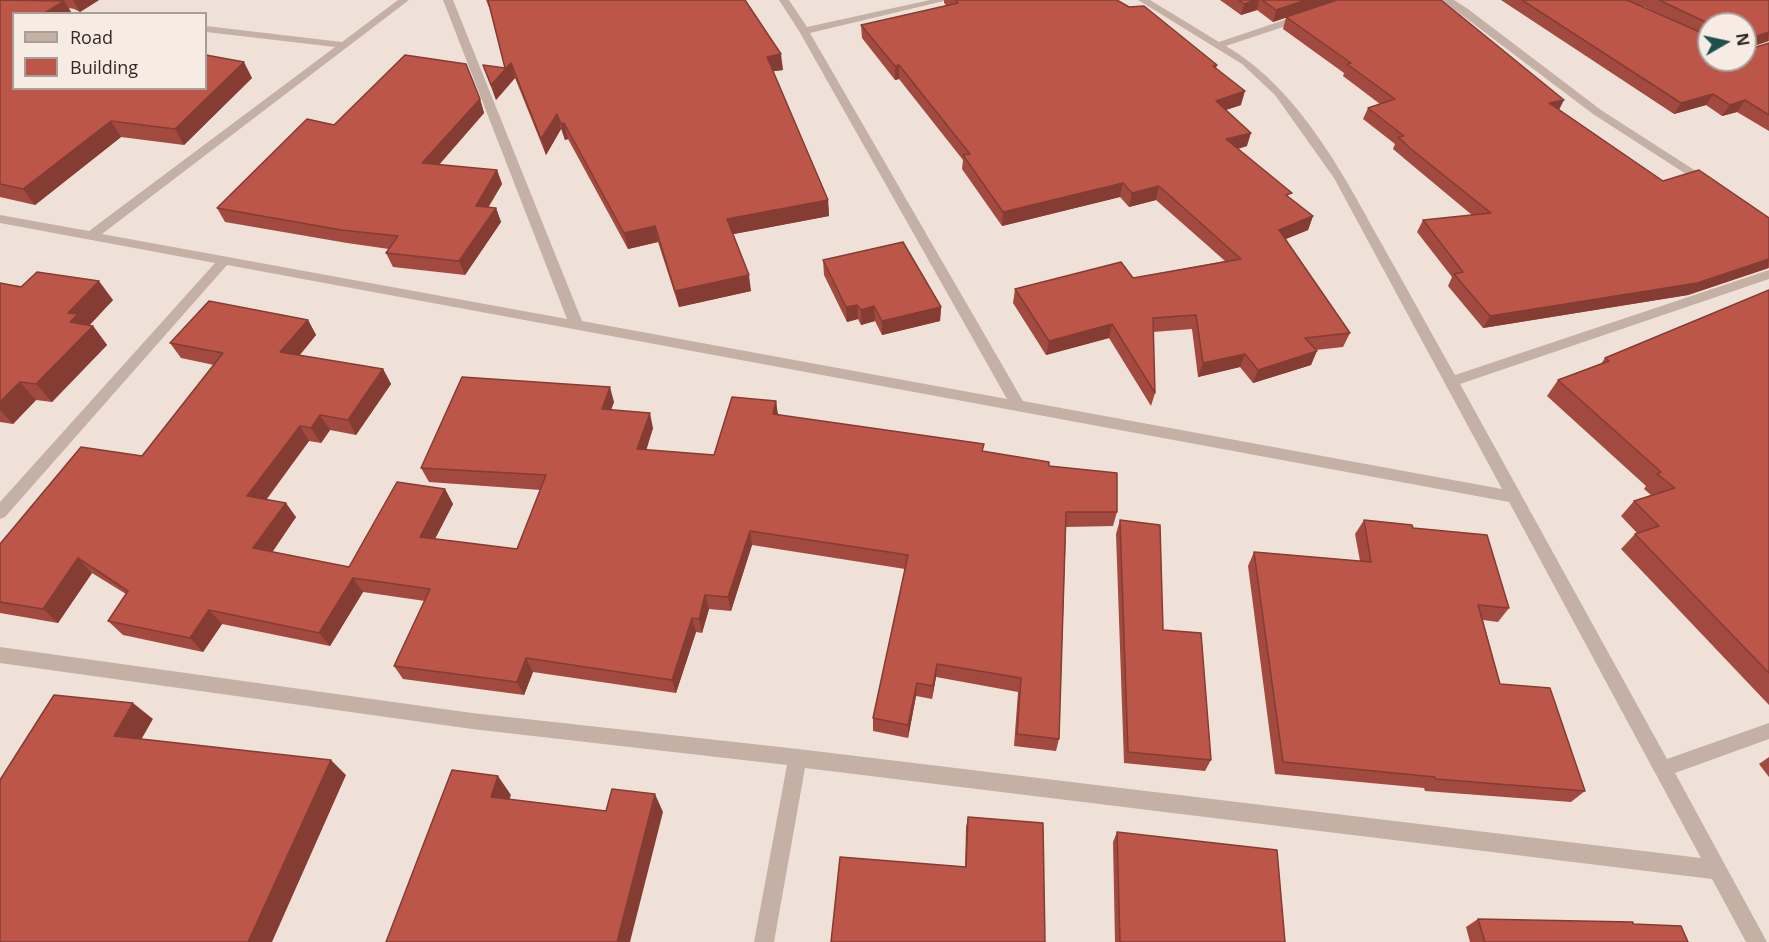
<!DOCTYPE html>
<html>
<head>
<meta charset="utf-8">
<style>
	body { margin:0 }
	#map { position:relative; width:1769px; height:942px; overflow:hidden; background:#efe1d8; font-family:"Open Sans",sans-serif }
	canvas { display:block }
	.legend { position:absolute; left:12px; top:12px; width:195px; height:78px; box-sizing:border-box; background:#f7ece4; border:2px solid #a89e98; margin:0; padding:8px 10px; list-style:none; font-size:18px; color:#322826 }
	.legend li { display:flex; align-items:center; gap:12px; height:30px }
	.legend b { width:30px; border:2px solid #a89e98 }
	.north { position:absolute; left:1697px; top:12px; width:60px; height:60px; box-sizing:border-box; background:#f7ece4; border:2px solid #a89e98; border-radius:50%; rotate:81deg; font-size:16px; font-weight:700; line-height:24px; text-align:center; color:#322826 }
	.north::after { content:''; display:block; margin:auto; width:21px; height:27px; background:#1f504d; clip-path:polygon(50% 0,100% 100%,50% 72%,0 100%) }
</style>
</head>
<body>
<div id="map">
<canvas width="1769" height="942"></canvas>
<ul class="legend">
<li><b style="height:8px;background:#c5b0a6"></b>Road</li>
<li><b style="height:16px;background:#bc5649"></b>Building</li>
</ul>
<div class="north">N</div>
</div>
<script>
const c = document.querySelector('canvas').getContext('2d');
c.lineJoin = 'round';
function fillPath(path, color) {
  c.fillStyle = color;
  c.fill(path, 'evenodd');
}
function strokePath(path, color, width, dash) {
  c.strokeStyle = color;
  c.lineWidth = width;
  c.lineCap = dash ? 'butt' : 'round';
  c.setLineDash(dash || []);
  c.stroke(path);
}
const minor = new Path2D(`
	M398,0H409L102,234L567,319L443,0H453L582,321L1007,399L799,31L779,0H789L807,27L930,0H948L810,33L1023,401L1502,489L1334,178L1275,95L1242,64L1138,0H1150L1219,42L1299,15H1307V19L1226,46C1299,89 1344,175 1384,248C1408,290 1431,333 1455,375L1769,270V279L1460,384L1667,759L1769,723V739L1675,773L1767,942H1746L1712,879L805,768L774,942H754L787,765L472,729L0,663V647L472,713L798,749L1701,858L1509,502L227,265L5,517L0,519V502L215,263L0,223V215L89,231L335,47L206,32V26L342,42Z
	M1442,0H1454L1468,9L1601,110L1713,182L1711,185H1703L1593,114Z`);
const wall = new Path2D(`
	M0,0H99L80,12L74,9L69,8L72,14H14V88L252,78L184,145L121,137L35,205L0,197Z
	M486,0H745L783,70L773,71L828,200L829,216L733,234L751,291L679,307L658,242L628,249L568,139L565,140L561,129L546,155L515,78L496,100L483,65L505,68L490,10Z
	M944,0H1117L1217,65L1216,69L1241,105L1226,110L1247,146L1238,149L1290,198L1313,216L1308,230L1285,239L1350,333L1343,347L1316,350L1311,365L1253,383L1240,367L1198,377L1192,329L1153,332L1155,393L1151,406L1109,338L1046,355L1013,303L1015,289L1133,278L1225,261L1156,200L1129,207L1120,197L1002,226L962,169L963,160L899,79L895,80L862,38L861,25L947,6L944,3Z
	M1220,0H1440L1559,109L1663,181L1769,218V268L1688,295L1483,328L1448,286L1452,277L1417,232L1423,220L1472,215L1406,160L1393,149L1395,144L1363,119L1368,108L1380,104L1343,76L1344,73L1283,29L1286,17L1312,9L1273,22L1257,10L1241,15Z
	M1501,0H1769V41L1751,47L1753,48L1769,43V131L1737,112L1722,116L1706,105L1674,114ZM1638,5L1645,7L1668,18ZM1709,24H1745L1709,60Z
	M480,99L484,113L439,165L497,170L502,184L488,207L496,208L501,222L465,275L393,267L386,253L389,249L347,243L225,222L217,208L334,125Z
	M823,260L941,307L940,321L882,335L875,321L861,325L858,319L847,322L824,275Z
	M0,283L113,300L89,325L93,326L107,345L52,402L36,400L13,424L0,422Z
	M1769,290V705L1621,549L1635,534L1637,533L1621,516L1634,501L1651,495L1644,489L1646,486L1547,396L1558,380L1601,364L1605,358Z
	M308,320L316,335L299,356L383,369L391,384L356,435L330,430L321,443L309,441L267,499L296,517L272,552L349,567L445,489L453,504L435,539L517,549L541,490L429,482L421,468L614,402L611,409L653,428L646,450L714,455L776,401L778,415L983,451L1049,466L1117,512L1113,526L1066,527L1059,739L1056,751L1014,746L1018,692L936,677L932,699L916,696L908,738L873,731V718L905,569L752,545L731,611L709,609L702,633L696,632L676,693L533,672L524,695L403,679L394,666L425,601L363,592L330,646L222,624L203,652L123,635L108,621L126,594L92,573L58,623L0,613V544L142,456L214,365L181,358L170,343Z
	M1120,520L1163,630L1211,760L1205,771L1124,763L1116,534Z
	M1364,520L1413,528L1509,608L1498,622L1483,620L1500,684L1585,791L1571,802L1425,791L1424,788L1275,774L1248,566L1254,552L1360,561L1355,534Z
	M1769,757V777L1759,764Z
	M968,817L1045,942L965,867L966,827Z
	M1117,832L1285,942H1115L1113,842Z
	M1478,919L1633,924L1688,942H1470L1466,927Z`);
const shadedWall = new Path2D(`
	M73,0H99L80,12Z
	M1255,0H1259L1257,10L1241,15L1244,4Z
	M1306,0H1337L1273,22L1276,10Z
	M64,1L72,14H43Z
	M1769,32L1768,41L1745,49L1751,38Z
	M781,54L783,70L768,72L767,57Z
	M244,62L252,78L184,145L175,129Z
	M511,63L515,78L496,100L491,85Z
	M899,65V79L895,80V66Z
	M1245,91L1241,105L1213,114L1216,101Z
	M1713,94L1706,105L1674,114L1681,103Z
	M480,99L484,113L428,177L422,163Z
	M1564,100L1558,112L1549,103Z
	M1745,100L1737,112L1722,116L1730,105Z
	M557,114L561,129L546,155L541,139Z
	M111,121L121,137L35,205L23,189Z
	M564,123L568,139L565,140L561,124Z
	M1251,133L1247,146L1222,153L1226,139Z
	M497,170L502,184L481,220L476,206Z
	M1123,183L1120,197L1002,226L1003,212Z
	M1159,186L1156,200L1129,207L1132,193Z
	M828,200L829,216L729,235L727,219Z
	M496,208L501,222L465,275L459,261Z
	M1313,216L1308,230L1274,244L1279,230Z
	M655,226L658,242L628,249L624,233Z
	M1769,259L1768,268L1688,295L1483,328L1490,316Z
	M749,275L751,291L679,307L675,291Z
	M99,281L113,300L88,327L93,326L107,345L52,402L36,384L70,322L68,313Z
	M857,305L858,319L847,322L846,307Z
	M874,306L875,321L861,325V310Z
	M941,307L940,321L882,335V321Z
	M308,320L316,335L289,368L280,352Z
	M1112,324L1109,338L1046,355L1049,341Z
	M1317,351L1311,365L1253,383L1258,370Z
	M1245,354L1240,367L1198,377L1203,363Z
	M383,369L391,384L356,435L348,420Z
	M20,382L36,400L13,424L0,410V402Z
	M610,387L614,402L606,424L602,409Z
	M776,401L778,417L773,414Z
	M650,413L653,428L642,464L637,449Z
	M320,415L330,430L321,443L311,428Z
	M300,426L309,441L258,510L247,496Z
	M445,489L453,504L428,552L420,537Z
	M286,503L296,517L265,563L253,548Z
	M750,531L752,545L731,611L728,597Z
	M78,558L92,573L58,623L43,609Z
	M353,578L363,592L330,646L319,633Z
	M705,595L709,609L702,633L699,619Z
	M209,610L222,624L203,652L190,638Z
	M692,618L696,632L676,693L672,680Z
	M526,658L533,672L524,695L517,682Z
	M937,664L936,677L932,699L933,686Z
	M917,683L916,696L908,738V725Z
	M133,703L153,719L134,752L114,736Z
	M331,760L346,775L272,942H248Z
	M498,776L511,795L504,815L491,797Z
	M655,794L663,812L630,942H617Z`);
const building = new Path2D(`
	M0,0L64,1L43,14H14V88H206V55L244,62L175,129L111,121L23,189L0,184Z
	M488,0H745L781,54L767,57L828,200L727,219L749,275L675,291L655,226L624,233L564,123L561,124L557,114L541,139L511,63L491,85L483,65L505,68Z
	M955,0H1117L1129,7L1144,6L1217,65L1213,66L1245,91L1216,101L1251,133L1226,139L1292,193L1286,195L1313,216L1279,230L1350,333L1305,338L1317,351L1258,370L1245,354L1203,363L1196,315L1153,318L1155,393L1112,324L1049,341L1015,289L1121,262L1133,278L1241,259L1159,186L1132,193L1123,183L1003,212L963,155L970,154L899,65L895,66L861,25L958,3Z
	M1239,0H1255L1244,4Z
	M1262,0H1306L1276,10Z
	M1337,0H1441L1564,100L1549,103L1663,181L1699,170L1769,218V259L1697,283L1490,316L1454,274L1463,272L1423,220L1491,213L1411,149L1398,137L1404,136L1368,108L1395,99L1347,64L1351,63L1286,17Z
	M1522,0H1627L1709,36V60H1745V24H1710L1659,0H1769V32L1751,38L1750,46L1753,48L1769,43V115L1745,100L1730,105L1713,94L1681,103Z
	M405,55L466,64L480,99L422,163L497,170L476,206L496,208L459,261L386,253L398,236L341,230L217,208L307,119L334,125Z
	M903,242L941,307L882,321L874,306L861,310L857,305L846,307L823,260Z
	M37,272L99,281L68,313L78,314L70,322L93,326L36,384L20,382L0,402V283L21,287Z
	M1769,290V673L1635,534L1659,526L1634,501L1675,488L1657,474L1661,472L1558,380L1609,361L1605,358Z
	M209,301L308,320L280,352L383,369L348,420L320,415L311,428L300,426L247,496L286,503L253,548L349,567L397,482L445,489L420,537L517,549L546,475L421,468L462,377L610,387L602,409L650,413L637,449L714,455L732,397L776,401L773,414L984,444L982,451L1049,462V466L1117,473V512H1066L1059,739L1017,734L1021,678L937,664L933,686L917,683L908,725L873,718L908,555L750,531L728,597L705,595L699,619L692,618L672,680L526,658L517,682L394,666L430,589L353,578L319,633L209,610L190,638L108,621L128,591L78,558L43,609L0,602V544L81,447L142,456L223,353L170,343Z
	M1120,520L1160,525L1163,630L1201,633L1211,760L1128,752Z
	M1364,520L1412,525L1413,528L1487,535L1509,608L1478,605L1500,684L1550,688L1585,791L1436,779L1435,777L1283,762L1254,552L1371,562Z
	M54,695L133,703L114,736L331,760L248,942H0V780Z
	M452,770L498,776L491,797L606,811L612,789L655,794L617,942H386Z
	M968,817L1043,823L1045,942H831L840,857L966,867Z
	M1117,832L1277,850L1285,942H1120Z
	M1478,919L1633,922V924L1681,926L1688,942H1485Z`);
fillPath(minor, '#c5b0a6');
fillPath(wall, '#a24a3f');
fillPath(shadedWall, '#843c33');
fillPath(building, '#bc5649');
strokePath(building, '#843c33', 1.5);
</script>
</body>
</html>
